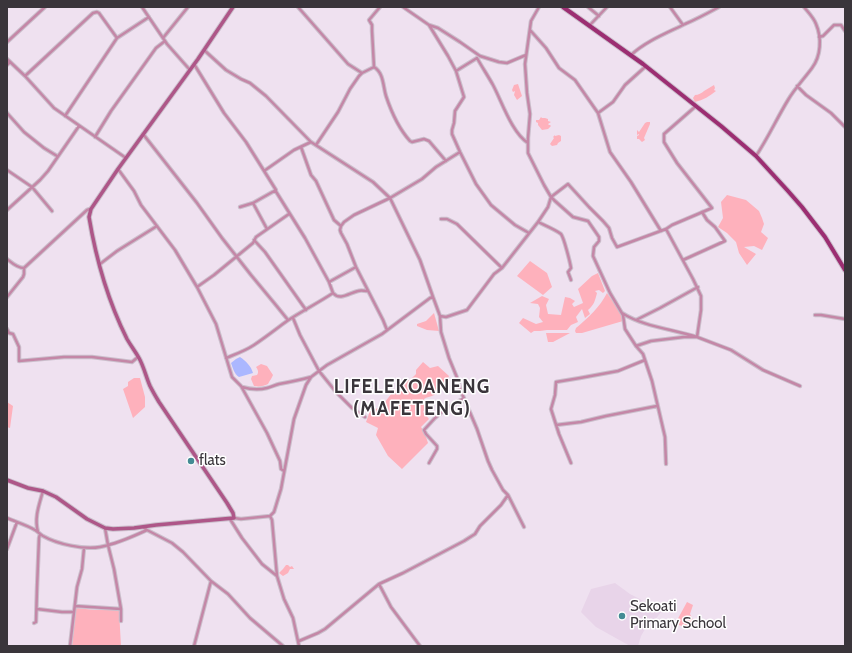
<!DOCTYPE html>
<html>
<head>
<meta charset="utf-8">
<style>
	body { margin:0 }
	#map { position:relative; width:852px; height:653px; overflow:hidden; background:#efe1f0; font-family:Cabin,sans-serif }
	canvas { display:block }
	.frame { position:absolute; inset:0; border:8px solid #3a353b; pointer-events:none }
</style>
</head>
<body>
<div id="map">
<canvas width="852" height="653"></canvas>
<div class="frame"></div>
</div>
<script>
const c = document.querySelector('canvas').getContext('2d');
c.lineJoin = 'round';
function fillPath(path, color) {
  c.fillStyle = color;
  c.fill(path, 'evenodd');
}
function strokePath(path, color, width, dash) {
  c.strokeStyle = color;
  c.lineWidth = width;
  c.lineCap = dash ? 'butt' : 'round';
  c.setLineDash(dash || []);
  c.stroke(path);
}
function write(font, color, halo, rows, align = 'center') {
  c.font = font + ' Cabin,sans-serif';
  c.lineWidth = 3;
  c.setLineDash([]);
  c.textBaseline = 'middle';
  c.strokeStyle = halo;
  c.fillStyle = color;
  for (const [text, x, y, turn = 0] of rows) {
    c.save();
    c.translate(x, y);
    c.rotate((+turn || 0) * Math.PI / 180);
    c.textAlign = isNaN(turn) ? turn : align;
    if (halo) c.strokeText(text, 0, 0);
    c.fillText(text, 0, 0);
    c.restore();
  }
}
const built = new Path2D(`
	M615,583L630,594L657,608L661,612L655,620L648,624L641,636L638,646H630L596,627L581,612L591,589Z`);
const green = new Path2D(`
	M518,84L522,96L517,100L514,95L515,91L513,92L512,90L514,85Z
	M714,85L715,88L714,90L716,91C710,96 703,100 695,102L693,98L695,95C698,95 702,93 704,91Z
	M541,117L542,118H545L548,119V121L551,122L548,124L549,125H550L551,126L548,129L542,130L538,125V123L536,122V120H539Z
	M647,122H650V124L644,138L645,140L642,142L639,139H637V136L639,135V134L637,135V130L639,132L645,123Z
	M555,135V136L559,135L561,136V141L558,143L557,145L552,146L550,144L554,138L553,137Z
	M727,195L746,200L759,211L762,218L764,224L761,232L768,238L762,250L754,246L744,247L756,254L747,265L739,253L736,242L727,233L718,227L723,218L721,202Z
	M530,261L547,273L552,287L543,295L517,276Z
	M598,273L605,291L603,293L599,290L595,291L597,293C595,301 594,305 588,310L590,314L585,318L582,309L576,317L578,322L571,325L567,330H547L540,331H534L531,333L519,323L523,318L536,324L543,322L539,317L540,308L538,304L530,303L542,296L549,299L546,305L548,314L561,315L565,297L570,298L575,301L572,304L574,307L583,303L578,289L592,276Z
	M607,293L621,313L623,321L582,333H576L575,331L576,328C588,318 600,307 607,293Z
	M434,313L439,331L427,330L417,326V324L426,321Z
	M546,333H570L553,342H548Z
	M423,362L430,368L438,366L449,376C446,383 441,392 434,395C430,397 427,397 424,399V401H426L427,404L423,412L429,419L421,427L424,431L428,443L402,469L388,456L376,435L378,428L366,422L370,411L381,407L392,393L403,385V380H410L416,374V370Z
	M261,364L267,366L273,375C272,378 270,380 268,384C264,386 259,387 254,386L251,379L252,376L257,375C259,372 258,370 256,367Z
	M134,378H140L145,397V407L133,418L123,389L128,386V382Z
	M7,402L13,406L10,428L7,427Z
	M286,565H288L290,567L292,566L294,569H290L288,573L283,576L279,573L283,569Z
	M687,602L693,605L690,614L693,620L690,628L675,624Z
	M76,608L95,610H119L121,646H72Z`);
const water = new Path2D(`
	M240,357C246,361 251,366 253,373L239,377C234,374 233,368 231,363L236,359Z`);
const street = new Path2D(`
	M142,7L167,44L190,70
	M298,7L348,64L362,73
	M380,7L369,20L372,25V31L374,67C384,73 383,87 386,96C391,111 400,130 410,141L412,142L424,139L429,141L446,161
	M403,7L429,25L448,56L456,71L464,97L455,111L454,123L452,130V134L460,152L476,184L491,205L515,225L529,233
	M588,7L599,16
	M670,7L683,25
	M429,25L438,28L460,42L480,56L499,62L507,63L526,55
	M589,26L607,7
	M530,30L546,48L559,68L575,80L598,113L610,152L631,182L661,231
	M819,37L823,36L834,25H841L845,31
	M163,38L188,7
	M7,42L45,7
	M204,50L226,70L241,79L250,83L266,96L311,142L373,182L390,198L420,260L433,297
	M631,55C646,41 667,33 685,24C697,19 708,13 719,7
	M477,58C482,67 488,76 493,85C502,102 512,133 528,143
	M7,59L25,76L54,108L126,158
	M194,64L224,113L246,142L276,190L253,203L240,207
	M7,65L10,62
	M456,71L477,58
	M25,76L93,13L97,12L99,13L117,38
	M797,86L806,95L831,113L845,127
	M7,113L24,132L44,148L57,156
	M598,113L613,102L625,85L645,67
	M65,116L117,38L149,17
	M143,134L197,203L222,238L251,275L275,304L288,320
	M95,137L111,111L156,48L165,41
	M316,145L338,112L350,89L359,76L362,73L374,67
	M301,147L311,175L316,181L334,220L341,226
	M756,156C768,138 777,118 788,100C795,88 804,79 812,68C821,56 822,38 816,24C814,18 808,12 804,7
	M118,169L134,191L141,205L175,250L197,287L216,324L232,377L241,386L267,433L280,461L281,469L284,471
	M7,170L32,187L52,211
	M264,171L294,150L311,142
	M275,190L305,238L329,282
	M253,203L267,229
	M7,210L40,180L48,171L79,126
	M441,219H447L457,224L502,268
	M538,222C544,225 556,230 561,234C564,238 570,262 571,268L568,272L571,280
	M254,240L265,252L306,310
	M7,259C12,263 17,268 24,268L87,210L90,209
	M683,260L725,241L715,227L707,220L702,212
	M100,264L117,251L157,226
	M197,287L214,275L253,243L256,237L289,214
	M333,293L329,282L356,267
	M7,297L23,277L24,274V268
	M622,313C644,327 672,329 697,337L701,310V296L693,279L666,229
	M815,315H821L845,319
	M440,316L441,332L449,358L458,380L460,389L477,429L488,461L492,470L503,490L508,495L524,527
	M293,318L300,335L319,371L336,392L352,408L365,417
	M636,320L660,308L698,287
	M7,329L9,333L13,334L19,347V361L64,357H92L132,362L138,357
	M387,330L383,320L356,267L347,244L341,233L340,230L341,226L344,222L354,215L390,198L422,179L436,167L460,152
	M636,346L651,341L684,337H697L731,350L763,370L800,386
	M226,358C236,354 245,351 254,345C266,337 276,329 287,321C302,311 318,303 333,293C340,301 349,293 358,291C361,290 364,291 368,291
	M242,387C249,389 259,390 267,388C271,387 275,385 279,384C290,382 300,380 311,377
	M556,425L581,422L606,416L657,406
	M429,463L437,449V446L426,434L424,430L435,418L443,411L464,398
	M571,463L559,434L551,409L555,395L556,382L580,378L618,371L645,360
	M666,464L665,437L652,381L643,354L636,346L625,329L623,315L610,293L593,256L594,247L599,241V237L588,221L573,217L555,201L551,197L568,184L589,207L603,221L609,228L612,238L617,247L666,229L672,225L712,208L677,163L664,142V134L696,106
	M270,516L272,520L277,576L284,599L293,618L299,646
	M7,518C16,522 27,525 35,530C38,532 40,534 43,536C57,544 84,550 100,547C116,544 132,537 147,530
	M234,518L241,519L270,516L274,512L281,489L294,419L306,385L311,377L327,365L382,334L430,298L433,297L440,316L446,317L467,310L494,274L502,268L538,222L548,207L551,197L544,185L528,153V138L530,114L527,93L525,64L531,21L539,7
	M230,519L242,538L262,564L277,576
	M143,527L147,530L172,543L183,552L211,581L228,594L250,618L283,646
	M105,528L108,545L114,569L121,609V621
	M38,532C34,518 39,505 43,491
	M7,549L17,522
	M379,584L391,607L420,646
	M75,606L121,609
	M37,609L62,612H74
	M34,623L36,622L37,588L39,538L40,534
	M299,641L318,633L325,629L379,584L403,573L464,541L475,534L480,526L501,505L508,495
	M70,646L77,587L82,569L84,548
	M194,646L211,581`);
const secondary = new Path2D(`
	M7,480L28,488L43,491L56,497L87,519L105,528L113,529L134,528L156,525L234,518L233,513L227,503L159,402C156,397 153,392 150,386C146,377 144,367 139,358C135,351 131,346 127,339C108,301 96,259 89,217L91,209L118,169L198,59L233,7`);
const primary = new Path2D(`
	M563,7L643,64L721,126L756,156L788,191L802,207L825,237L845,270`);
const markers = [
	[191,461,4,"#448b94"],
	[622,616,4,"#448b94"]
];
const poiNames = [
	["flats",199,461],
	["Sekoati",630,607],
	["Primary School",630,624]
];
const districtNames = [
	["LIFELEKOANENG",412,387],
	["(MAFETENG)",412,409]
];
fillPath(built, '#e8d4e9');
fillPath(green, '#feb1bc');
fillPath(water, '#abb7ff');
strokePath(street, '#cbbfcc', 4.5);
strokePath(secondary, '#cbbfcc', 5.5);
strokePath(primary, '#cbbfcc', 6);
strokePath(street, '#c487a7', 2.5);
strokePath(secondary, '#ae5688', 3.5);
strokePath(primary, '#9c2e72', 4);
for (const [x, y, r, color] of markers) {
  const dot = new Path2D();
  dot.arc(x, y, r, 0, 2 * Math.PI);
  c.fillStyle = color;
  c.fill(dot);
  strokePath(dot, '#fff', 1.5);
}
write('15px', '#3a353b', '#fff', poiNames, 'left');
c.letterSpacing = '1px';
write('bold 19px', '#3a353b', '#fff', districtNames);
c.letterSpacing = '0px';
</script>
</body>
</html>
